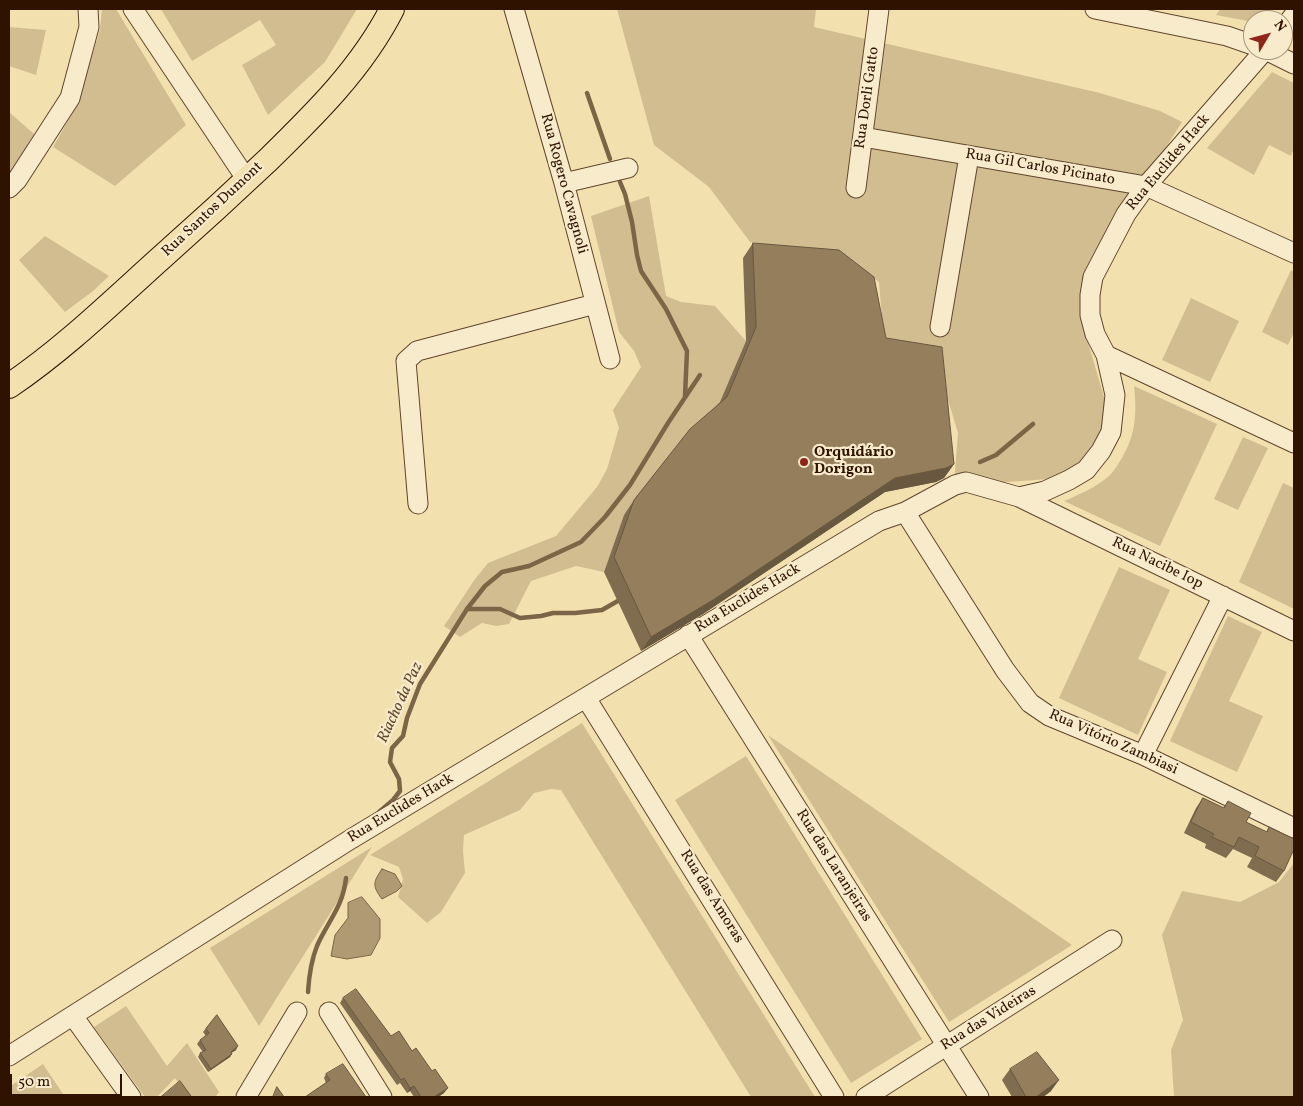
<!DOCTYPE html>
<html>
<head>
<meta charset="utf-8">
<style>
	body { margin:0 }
	#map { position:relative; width:1303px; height:1106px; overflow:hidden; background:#f3e0af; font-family:Vollkorn,serif }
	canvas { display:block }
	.frame { position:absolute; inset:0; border:10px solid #2f1300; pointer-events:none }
	.north { position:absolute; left:1243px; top:10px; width:50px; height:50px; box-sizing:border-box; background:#f7ebcb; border:1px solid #a7957a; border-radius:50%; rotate:53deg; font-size:14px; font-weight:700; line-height:20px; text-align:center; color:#2f1300 }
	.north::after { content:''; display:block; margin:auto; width:18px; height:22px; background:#8f2418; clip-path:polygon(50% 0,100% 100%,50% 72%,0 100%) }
	.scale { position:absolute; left:10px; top:1074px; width:112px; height:22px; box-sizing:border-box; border:2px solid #2f1300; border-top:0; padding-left:6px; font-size:15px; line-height:18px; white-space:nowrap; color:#2f1300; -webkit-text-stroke:4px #f7ebcb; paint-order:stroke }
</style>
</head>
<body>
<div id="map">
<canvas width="1303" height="1106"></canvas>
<div class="frame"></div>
<div class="north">N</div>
<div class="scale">50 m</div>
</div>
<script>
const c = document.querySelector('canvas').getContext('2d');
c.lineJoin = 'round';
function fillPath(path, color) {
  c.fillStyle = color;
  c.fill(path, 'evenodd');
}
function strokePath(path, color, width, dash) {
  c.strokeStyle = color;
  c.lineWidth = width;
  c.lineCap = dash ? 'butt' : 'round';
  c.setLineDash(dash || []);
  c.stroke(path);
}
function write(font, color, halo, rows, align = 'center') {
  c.font = font + ' Vollkorn,serif';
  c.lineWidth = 4.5;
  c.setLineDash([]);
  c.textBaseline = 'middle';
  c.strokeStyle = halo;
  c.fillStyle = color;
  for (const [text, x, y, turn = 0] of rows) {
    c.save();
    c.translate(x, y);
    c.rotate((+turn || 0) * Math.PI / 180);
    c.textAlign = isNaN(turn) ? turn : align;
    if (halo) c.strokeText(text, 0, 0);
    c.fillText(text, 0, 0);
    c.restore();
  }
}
const green = new Path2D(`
	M102,9H116L186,125L115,186L53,147L76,107L100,30Z
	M161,9H357L325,62L268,115L242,65L276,45L260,20L192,61Z
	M617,9H816L814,27L1100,93L1160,111L1182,122L1119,222L1088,275L1080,315L1104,397L1105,429L1087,462L1063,478L980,484L954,483L958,433L948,400L939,356L884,343L879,282L838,254L750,242L709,187L654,145Z
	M1220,9H1270L1261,20H1253V22L1216,15Z
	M9,27L46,30L36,75L9,66Z
	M1272,72L1294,83V148L1291,156L1269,145L1254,175L1207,148Z
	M9,112L34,134L9,178Z
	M649,196L666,296L681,302L715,306L746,341L717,411L624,515L604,572L576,566L531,581L509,624L496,626L482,623L460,637L444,626L475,579L488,563L556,536L597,487L607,469L619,428L613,410L641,367L634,351L619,332L591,216Z
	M45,236L109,276L93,291L65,312L19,260Z
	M1291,270L1294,272V332L1288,345L1262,332Z
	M1191,298L1239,321L1210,382L1162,360Z
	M1134,386L1217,424L1160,546L1064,501C1079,495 1096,487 1109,476C1113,472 1117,466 1120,461C1136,436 1137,414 1134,386Z
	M1243,437L1268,448L1238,510L1214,499Z
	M1283,483L1294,488V609L1239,582Z
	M1119,567L1170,590L1138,659L1167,672L1138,735L1059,698Z
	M1228,616L1262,632L1229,701L1263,716L1237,772L1170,741Z
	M582,723L815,1097H751L561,790L551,789L534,793L520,810L464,835L463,851L465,873L441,912L427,923L398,897L403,879L399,867L370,855Z
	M768,735L1072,945L949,1022Z
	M746,756L922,1039L851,1083L675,800Z
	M372,847L259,1026L210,948Z
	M1294,863V1097H1174L1171,1050L1183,1020L1162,935L1182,891L1240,902L1279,882Z
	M126,1006L167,1066L187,1043L219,1092L215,1097H188L175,1078L157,1097H145L94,1027Z
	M43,1064L65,1097H9V1087Z`);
const water = new Path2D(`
	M382,869L395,874L402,886L397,891L382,899C372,886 373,882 382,869Z
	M362,897L380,919V938L371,955L347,959L331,956L335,935L348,918V903Z`);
const stream = new Path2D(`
	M587,93L610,159
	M620,182L625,194L632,222L637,255L641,271L666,309L687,351L685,396
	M980,462L996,455L1033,424
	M467,609H500L520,618L541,616L553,613H575L602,610L623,598
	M379,812L393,800L400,791L399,779L390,762L392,748L403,736L407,718L420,684L467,609L485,586L502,572L529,566L581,542L605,517L630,485L668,423L700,375
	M308,992C309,976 311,961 317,946C328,921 343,907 346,878`);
const minor = new Path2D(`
	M133,9L247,180
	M514,9L564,183L610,359
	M1095,9L1227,36L1253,45
	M1283,29L1294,15
	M1266,50L1294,64
	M863,137L1146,186L1294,253
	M564,183L628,168
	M9,188L17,180L70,98L89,27L88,9
	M856,188L879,9
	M940,327L969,156
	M1106,355L1294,443
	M1019,497L1294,631
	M418,504L406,361L417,351L595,304
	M905,512L1005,670L1030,703L1049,716L1143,755L1294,828
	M688,635L979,1097
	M586,698L834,1097
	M1143,755L1223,596
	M329,1012L382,1097
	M73,1016L131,1097
	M9,1056L351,839L879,521L905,512L955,485L966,482L1019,497L1045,491L1069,480L1086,470L1101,451L1111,432L1115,395L1106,355L1095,334L1090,315V295L1093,277L1126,214L1146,186L1265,50
	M246,1097L297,1012
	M866,1097L1112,940`);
const major = new Path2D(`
	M9,386C64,349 113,301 162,257C198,225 233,193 268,160C315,114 362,68 392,9`);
const wall = new Path2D(`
	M753,243L886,338L954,464L944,478L936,482L885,492L703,614L641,651L604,572L624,515L634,500L720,402L746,341L743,258Z
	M1203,798L1223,808L1228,801L1246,822L1266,832L1269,827L1284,871L1276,882L1247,867L1252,858L1233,849L1226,858L1205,848L1206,844L1184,833L1196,808Z
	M343,998L391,1036L412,1051L444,1093L438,1097H414L410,1091L407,1093L400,1083L397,1085L340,1003Z
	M217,1015L236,1050L231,1053L230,1057L208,1072L198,1057L200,1053L203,1052L197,1044L200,1040L206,1036L203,1032Z
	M1010,1069L1051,1091L1043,1097H1012L1002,1080Z
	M326,1074L366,1097L326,1083L324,1078Z`);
const shadedWall = new Path2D(`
	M954,464L944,478L936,482L885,492L703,614L641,651L651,637L895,478Z
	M238,1046L236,1050L228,1055L231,1052Z
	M232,1054L230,1057L208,1072L211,1069Z
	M1059,1080L1051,1091L1043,1097H1036Z
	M414,1086L410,1091L407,1093L410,1088Z
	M448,1088L444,1093L438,1097H434Z`);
const building = new Path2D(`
	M753,243L839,250L874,277L886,338L942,347L954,464L946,468L895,478L713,600L651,637L614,557L634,500L690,429L727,397L756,327Z
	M1203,798L1224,808L1228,801L1251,813L1246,822L1267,832L1269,827L1294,839V849L1284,871L1255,856L1259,847L1239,837L1234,847L1212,837L1214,834L1191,822Z
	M356,989L391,1036L399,1031L412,1051L416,1048L432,1071L435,1069L448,1088L434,1097H421L414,1086L410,1088L404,1078L401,1080L343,998Z
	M217,1015L238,1046L231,1052L232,1054L211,1069L200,1053L206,1050L200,1040L209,1033L206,1029Z
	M1037,1052L1059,1080L1036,1097H1026L1010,1069Z
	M343,1064L366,1097H305L330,1080L326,1074Z
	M180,1081L191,1096L189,1097H161Z
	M277,1087L284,1097H273Z`);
const markers = [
	[804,462,5,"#8f2418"]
];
const streetNames = [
	["Rua Dorli Gatto",868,98,-82],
	["Rua Euclides Hack",1169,163,-50],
	["Rua Gil Carlos Picinato",1040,168,10],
	["Rua Rogero Cavagnoli",563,184,75],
	["Rua Santos Dumont",213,210,-43],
	["Rua Nacibe Iop",1157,564,26],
	["Rua Euclides Hack",748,599,-31],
	["Rua Vitório Zambiasi",1113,743,24],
	["Rua Euclides Hack",401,809,-31],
	["Rua das Laranjeiras",833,866,58],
	["Rua das Amoras",711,897,58],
	["Rua das Videiras",989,1019,-32]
];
const poiNames = [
	["Orquidário",814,453],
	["Dorigon",814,470]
];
const waterNames = [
	["Riacho da Paz",401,703,-65]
];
fillPath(green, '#d2bd91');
fillPath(water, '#b09a74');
strokePath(water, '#7c6446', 1);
strokePath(stream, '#7c6446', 4.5);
strokePath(minor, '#60462c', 21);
strokePath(major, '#2f1300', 26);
strokePath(minor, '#f7ebcb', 19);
strokePath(major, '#f3e0af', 24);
fillPath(wall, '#806c4e');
fillPath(shadedWall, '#685840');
fillPath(building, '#957e5b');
strokePath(building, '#685840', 1);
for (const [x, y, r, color] of markers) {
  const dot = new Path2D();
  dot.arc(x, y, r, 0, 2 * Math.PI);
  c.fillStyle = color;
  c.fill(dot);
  strokePath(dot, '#f7ebcb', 2);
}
write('15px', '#2f1300', '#f7ebcb', streetNames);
write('bold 15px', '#2f1300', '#f7ebcb', poiNames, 'left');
write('italic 16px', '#63492e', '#f7ebcb', waterNames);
</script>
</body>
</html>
